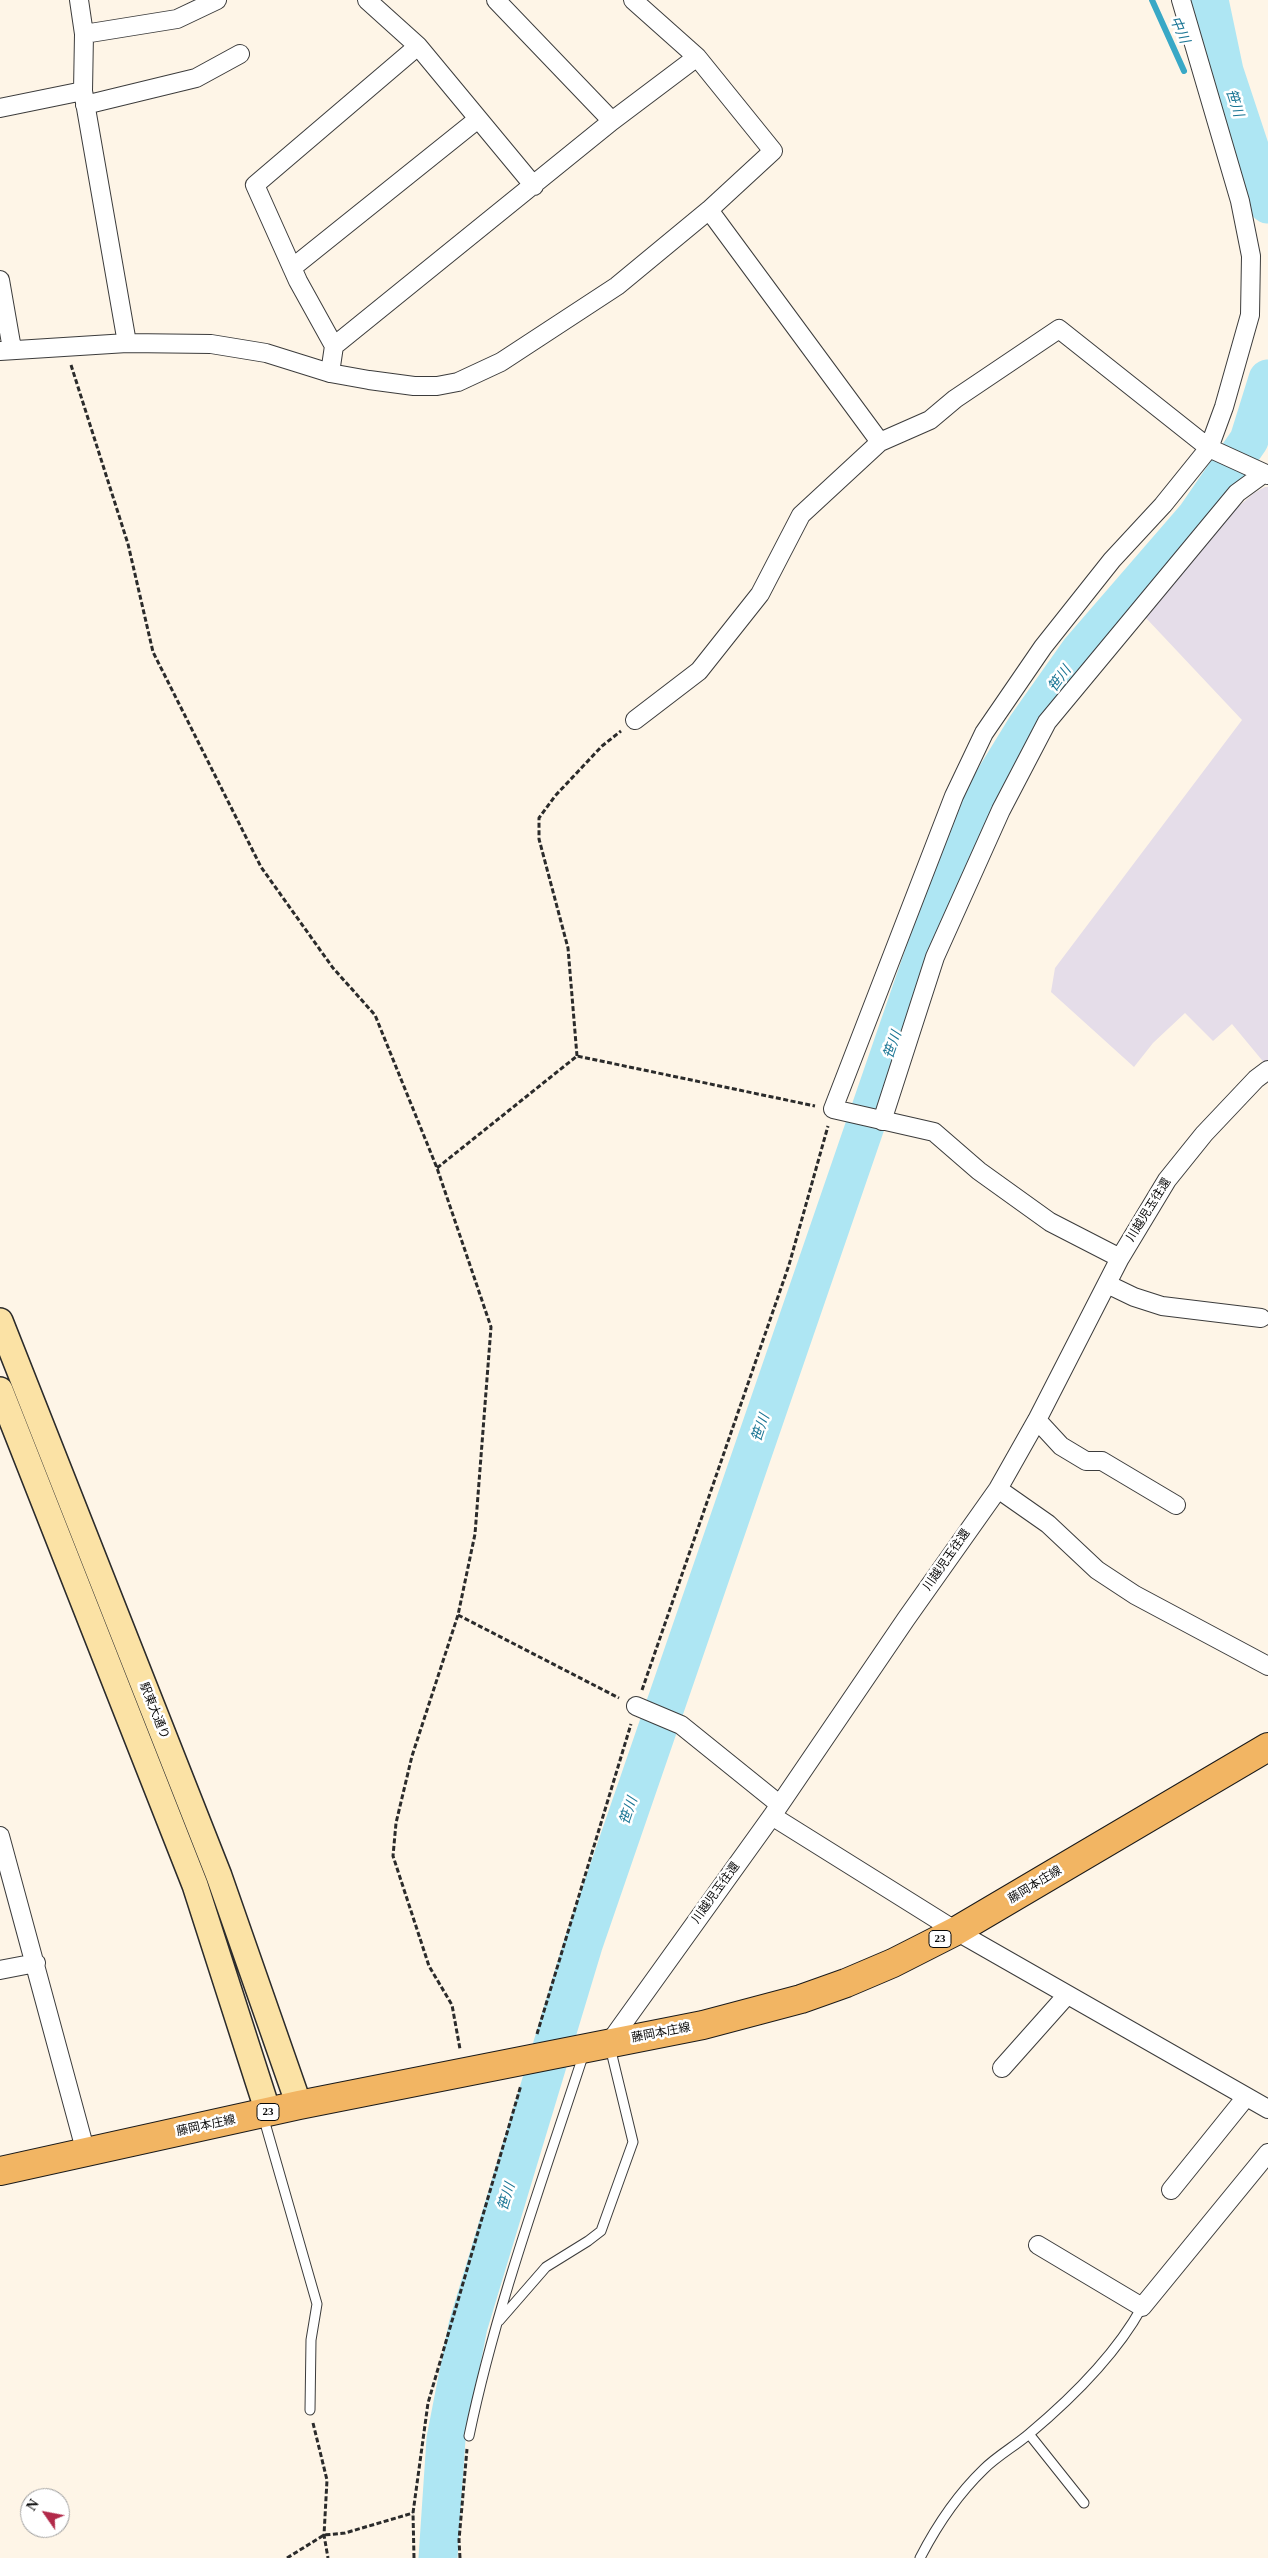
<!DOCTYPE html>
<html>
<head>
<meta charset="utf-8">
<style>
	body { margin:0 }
	#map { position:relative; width:1268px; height:2558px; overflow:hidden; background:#fef5e7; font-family:"Times New Roman",serif }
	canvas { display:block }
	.north { position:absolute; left:20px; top:2488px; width:50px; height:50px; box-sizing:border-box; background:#fff; border:1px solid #9d9d9d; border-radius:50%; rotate:303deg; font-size:14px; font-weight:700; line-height:20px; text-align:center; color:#090909 }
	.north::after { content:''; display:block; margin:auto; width:18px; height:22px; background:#b22949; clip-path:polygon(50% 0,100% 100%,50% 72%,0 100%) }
</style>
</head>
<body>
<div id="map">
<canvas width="1268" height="2558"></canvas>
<div class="north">N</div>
</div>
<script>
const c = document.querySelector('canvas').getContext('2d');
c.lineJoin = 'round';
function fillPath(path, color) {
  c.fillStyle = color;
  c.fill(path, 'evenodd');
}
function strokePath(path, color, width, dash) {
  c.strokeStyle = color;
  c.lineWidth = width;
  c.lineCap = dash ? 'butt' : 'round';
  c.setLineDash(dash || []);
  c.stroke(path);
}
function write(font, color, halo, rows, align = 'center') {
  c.font = font + ' "Times New Roman","Noto Sans JP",serif';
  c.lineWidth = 5;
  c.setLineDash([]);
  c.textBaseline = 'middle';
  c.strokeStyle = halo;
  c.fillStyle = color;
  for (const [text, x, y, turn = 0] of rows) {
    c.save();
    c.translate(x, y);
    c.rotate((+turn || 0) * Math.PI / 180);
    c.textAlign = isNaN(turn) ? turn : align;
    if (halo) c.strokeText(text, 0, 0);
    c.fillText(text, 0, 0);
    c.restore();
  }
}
const industrial = new Path2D(`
	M1265,487H1268V1063L1266,1065L1232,1024L1213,1041L1185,1013L1153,1043L1134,1067L1051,992L1055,968L1242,720L1146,618L1230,514L1254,493Z`);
const stream = new Path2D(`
	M1152,0L1184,71`);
const river = new Path2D(`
	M1209,0L1224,71L1268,204
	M438,2558L446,2439L468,2326L583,1945L959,853L992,783L1027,726L1080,651L1196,517L1249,440L1268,379`);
const path = new Path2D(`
	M71,365L128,544L153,652L261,867L333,968L375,1015L437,1168L491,1327L475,1534L458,1615L412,1756L396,1823L393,1856L429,1966L452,2005L460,2049
	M577,1056L568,948L539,839V818L555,796L602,746L621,731
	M437,1168L577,1056L815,1106
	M458,1615L619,1698
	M642,1690L789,1265L828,1126
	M537,2034L631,1724
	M313,2423L327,2480L324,2535L328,2558
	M287,2558L324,2535L345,2533L413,2513
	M414,2558L413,2513L428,2403L521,2085
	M460,2558L459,2540L467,2449`);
const lane = new Path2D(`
	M263,2116L317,2304L311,2340L310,2410
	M499,2321L546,2267L588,2241L601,2231L633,2142L610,2047
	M1029,2434L1084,2503
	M469,2436C496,2306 543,2179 584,2053
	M920,2558C937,2525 957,2495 984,2469C997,2456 1015,2446 1029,2434C1072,2398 1115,2356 1142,2307`);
const street = new Path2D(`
	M79,0L84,34L83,91L127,343
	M367,0L418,46L534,186
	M496,0L612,121
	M84,34L177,19L217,0
	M85,105L196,78L240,54
	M0,108L83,91
	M709,210L880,442
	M292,268L478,119
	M0,280L12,349
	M334,346L612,121L697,57
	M0,351L127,343L211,344L266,353L330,373L369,380L414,386H437L458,382L501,362L617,286L709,210L773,151L697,57L633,0
	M330,373L334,346L298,281L255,185L418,46
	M635,720L699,671L760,594L801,515L880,442L930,420L955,399L1059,329L1209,448L1268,475
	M882,1121L935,957L1001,810L1047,722L1237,493L1263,474
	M1120,1258L1050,1222L979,1171L934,1132L833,1109L954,796L984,733L1043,647L1112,560L1163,505L1209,448L1224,407L1250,315L1251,256L1240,201L1181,0
	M1107,1284L1134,1297L1162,1306L1261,1318
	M1037,1420L1061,1446L1086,1461H1102L1176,1505
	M998,1489L1048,1524L1097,1570L1135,1595L1268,1666
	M636,1706L681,1725L779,1804
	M772,1816L956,1931L1268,2109
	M0,1836L86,2153
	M0,1970L36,1963
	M609,2043L772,1816L906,1619L998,1489L1037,1420L1120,1258L1167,1180L1204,1134L1256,1079L1268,1070
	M1002,2068L1067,1995
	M1171,2190L1246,2097
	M1038,2245L1142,2307L1268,2153`);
const secondary = new Path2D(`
	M0,1321L219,1876L299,2105
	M0,1390L195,1885L268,2112`);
const primary = new Path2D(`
	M0,2171L299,2105L703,2025L801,1999L846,1983L893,1963L956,1931L1268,1747`);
const shields = [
	[940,1939,22],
	[268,2112,22]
];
const shieldNames = [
	["23",940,1939],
	["23",268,2112]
];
const streetNames = [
	["川越児玉往還",1149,1210,-58],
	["川越児玉往還",947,1560,-55],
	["駅東大通り",154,1711,68],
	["藤岡本庄線",1035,1885,-31],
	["川越児玉往還",716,1893,-54],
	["藤岡本庄線",661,2033,-11],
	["藤岡本庄線",206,2126,-12]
];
const waterNames = [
	["中川",1179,30,66],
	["笹川",1234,103,72],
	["笹川",1060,679,-54],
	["笹川",893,1045,-71],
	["笹川",761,1428,-71],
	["笹川",629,1811,-71],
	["笹川",507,2197,-73]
];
fillPath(industrial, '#e5dde9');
strokePath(stream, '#39a8c6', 6);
strokePath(river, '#aee6f3', 39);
strokePath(lane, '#3c3c3c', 11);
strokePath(street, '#3c3c3c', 20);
strokePath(secondary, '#2b2b2b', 28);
strokePath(primary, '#1a1a1a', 30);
strokePath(path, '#2b2b2b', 3, [5, 2.5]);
strokePath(lane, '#fff', 9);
strokePath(street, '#fff', 18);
strokePath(secondary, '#fbe2a5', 25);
strokePath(primary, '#f2b563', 28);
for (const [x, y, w] of shields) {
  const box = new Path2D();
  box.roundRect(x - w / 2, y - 8.5, w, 17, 4);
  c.fillStyle = '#fff';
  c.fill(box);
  strokePath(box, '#090909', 1);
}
write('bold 11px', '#090909', null, shieldNames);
write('12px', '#090909', '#fff', streetNames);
write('italic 14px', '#1a7594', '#fff', waterNames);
</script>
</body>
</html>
